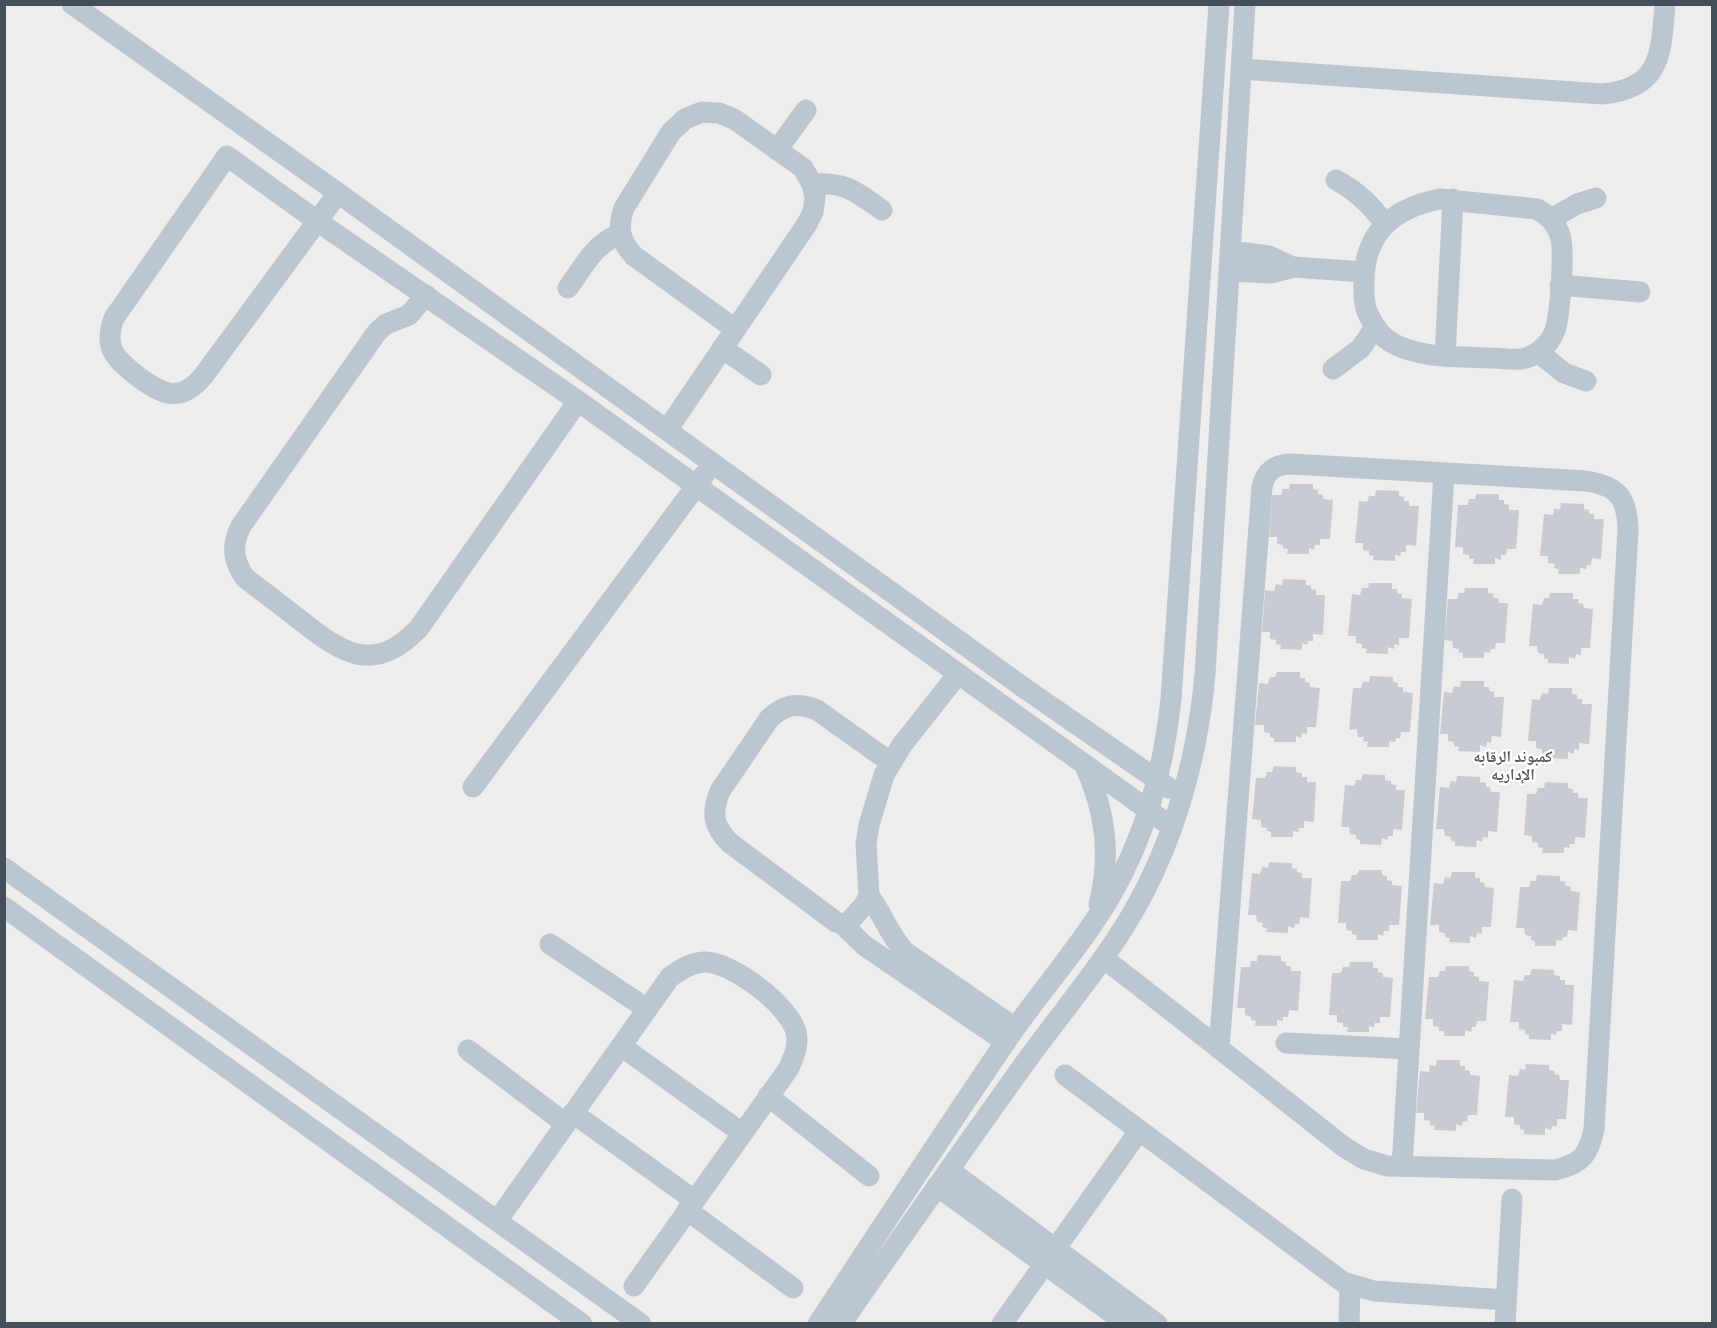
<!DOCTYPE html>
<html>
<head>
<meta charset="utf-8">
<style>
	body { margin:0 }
	#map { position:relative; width:1717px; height:1328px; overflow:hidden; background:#efecec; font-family:Poppins,sans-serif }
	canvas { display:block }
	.frame { position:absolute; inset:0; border:6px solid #444f5b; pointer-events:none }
</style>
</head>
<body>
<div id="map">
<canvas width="1717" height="1328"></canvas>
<div class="frame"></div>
</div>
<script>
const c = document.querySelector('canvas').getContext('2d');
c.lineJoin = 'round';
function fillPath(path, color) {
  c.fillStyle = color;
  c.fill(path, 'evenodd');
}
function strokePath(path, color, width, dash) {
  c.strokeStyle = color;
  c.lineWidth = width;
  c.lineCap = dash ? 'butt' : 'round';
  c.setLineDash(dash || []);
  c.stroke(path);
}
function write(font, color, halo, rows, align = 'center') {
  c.font = font + ' Poppins,"Noto Naskh Arabic",sans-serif';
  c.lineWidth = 4.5;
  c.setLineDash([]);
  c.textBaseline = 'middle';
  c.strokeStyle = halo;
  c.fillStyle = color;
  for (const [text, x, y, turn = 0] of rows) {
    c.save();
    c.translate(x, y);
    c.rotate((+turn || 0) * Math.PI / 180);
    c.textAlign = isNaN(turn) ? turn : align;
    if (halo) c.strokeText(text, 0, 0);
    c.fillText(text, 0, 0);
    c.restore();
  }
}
const building = new Path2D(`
	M1290,484H1313V489L1318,490V494L1323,495V499L1333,500L1330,539H1320V545H1315L1314,550L1309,548V554H1287L1288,549L1283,548V545L1277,544V537H1269L1272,495H1281L1283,489H1289Z
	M1376,490L1399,491V496L1404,497V501H1409V506H1419L1416,546L1406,545V552H1401L1400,556L1395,555V561L1373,560L1374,556L1369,555V551L1363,550V543H1355L1359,501L1367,502L1369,496H1375Z
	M1476,494H1499V500H1504V504L1509,505V510H1519L1516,549H1507L1506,555H1501V560L1495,558V564H1473L1474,559H1469V555L1463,554V547H1455L1458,505H1468L1469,499H1475Z
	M1561,503L1584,504V509L1589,510V514H1594V519H1604L1601,559L1592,558L1591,565H1587L1586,569L1580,568V574H1558L1559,569L1554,568L1555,564L1548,563V556H1540L1544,514L1553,515L1554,509H1560Z
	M1283,579L1306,580V585L1311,586V589L1316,590V595H1325L1323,635L1313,634V641H1308L1307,645L1302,643V650L1280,649L1281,645L1276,644V640L1270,639V632H1262L1265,590L1274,591L1276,584L1282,585Z
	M1369,583H1392V589H1397V593L1402,594V598L1412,599L1409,638H1399V645L1394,644V649L1388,647V654L1366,653L1367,649L1362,648V644L1356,643V636H1348L1352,594L1360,595L1362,588H1368Z
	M1465,588H1488V593L1494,594L1493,598H1498L1499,603H1508L1505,643H1496L1495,649H1491L1490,653L1484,652V658H1463V653L1458,652L1459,649L1453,648L1452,641L1444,640L1448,599H1457L1459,593H1464Z
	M1550,593H1573V599H1579L1578,603L1583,604L1584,608L1593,609L1590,648H1581V655L1576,654L1575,659L1569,657V664L1548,663V659L1544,658V654L1538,653L1537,646H1529L1533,604L1542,605L1544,598H1549Z
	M1277,672H1300V678H1305V682L1310,683V687L1320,688L1316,727H1307V734L1302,733L1301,738L1296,736V742H1274V738L1270,737V733L1264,732V725H1255L1259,683L1268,684L1270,677H1275Z
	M1370,676L1393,677V682L1398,683V687H1403V692L1413,693L1410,732H1401L1400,738H1396L1395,742L1389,741V747H1367L1368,742L1363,741L1364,737H1358L1357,729L1349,730L1353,688H1361L1363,682H1369Z
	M1461,681H1484V687H1489V691L1494,692V697H1504L1501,737L1492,736L1491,743L1487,742L1486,747L1480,745V752L1458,751L1459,747L1454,746V742L1448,741V734H1440L1444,692L1452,693L1454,686L1460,687Z
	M1549,688H1572V694L1577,695V699H1582V704H1592L1589,744L1579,743V750L1574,749V754L1568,752V759L1546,758L1547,754L1542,753V749L1536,748V741H1528L1532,699L1540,700L1542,693L1548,694Z
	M1274,766L1296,767V772L1302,773V777H1307V782H1316L1314,822L1304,821V828H1299L1298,832L1293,831V837H1271V832L1267,831V828L1261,827V820L1252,819L1256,778H1265L1267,772H1272Z
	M1363,774L1385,775V780L1391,781V784L1396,785V790H1405L1402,830L1393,829V836H1388L1387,840L1382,838L1381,845L1360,844V840L1356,839V835L1350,834L1349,827H1341L1345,785L1354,786L1356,780H1361Z
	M1457,776L1480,777V782L1486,783V787H1490L1491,792H1500L1497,832L1488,831V838L1483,837L1482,842L1477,840L1476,847L1455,846V842L1451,841V837L1445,836L1444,829H1436L1440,787L1449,788L1451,781L1456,782Z
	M1545,782L1568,783V788L1573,789V793H1578V798H1588L1585,838L1575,837V844H1570L1569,848L1564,847V853H1542L1543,848L1538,847V843L1532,842V836L1524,835L1527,794H1536L1538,788H1544Z
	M1269,862L1292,863V868L1297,869V872L1302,873V878H1312L1309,918L1300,917L1299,924H1295L1294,928L1288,926V933L1266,932L1267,928L1262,927L1263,923L1257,922L1256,915H1248L1252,873L1260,874L1262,867L1268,868Z
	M1359,870H1382V875L1387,876V880L1392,881V885L1402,886L1399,925H1389V931H1384L1383,936L1378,934V940H1356L1357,935L1352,934V931L1346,930V923H1338L1341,881H1350L1352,875H1357Z
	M1452,872H1475V878H1480V882L1484,883L1485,887L1494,888L1491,927H1482V934L1477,933L1476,938L1470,936V943L1449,942L1450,938L1445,937V933L1439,932V925H1430L1434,883L1443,884L1445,877L1450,878Z
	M1537,875L1560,876V881L1566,882L1565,886H1570L1571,891L1580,892L1577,931L1568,930L1567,937H1563L1562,941L1556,940V946H1535V941L1531,940V936L1525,935L1524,928H1516L1520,887H1529L1531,881H1536Z
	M1258,955L1281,956V961L1286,962V966H1291V971H1301L1298,1011L1289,1010L1288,1017H1283V1021L1277,1020V1026H1255L1256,1021L1251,1020V1017L1245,1015V1008H1237L1241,967H1250L1251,961H1257Z
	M1350,962H1373V968H1378V972L1383,973V977L1393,978L1390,1017H1380V1023H1375L1374,1028L1369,1026V1032H1347L1348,1027H1343V1023L1337,1022V1015H1329L1332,973H1341L1343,967H1349Z
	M1446,966H1469V971L1474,972V976L1479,977V981L1489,982L1486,1021H1477L1476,1027H1472L1471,1032L1465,1030V1036H1444V1031H1439V1027L1433,1026V1019H1425L1429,977H1438L1440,971H1445Z
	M1532,969L1554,970V975L1560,976V980H1565V985H1574L1572,1025L1562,1024V1031H1557L1556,1035L1551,1034V1040L1529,1039V1035L1525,1034V1030L1519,1029V1022H1510L1514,980L1523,981L1525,975H1530Z
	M1437,1060H1460V1066H1465V1070L1470,1071V1075L1480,1076L1477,1115H1468L1467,1122L1463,1121L1462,1126L1456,1124V1131L1434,1130L1435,1126L1430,1125V1121L1424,1120V1113H1416L1420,1071L1429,1072L1430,1065L1436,1066Z
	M1526,1064L1549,1065V1070L1555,1071L1554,1074L1559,1075L1560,1080H1569L1566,1119H1557V1126H1552L1551,1130L1545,1128V1135L1524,1134V1130L1520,1129V1125L1514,1124V1117H1505L1509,1075L1518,1076L1520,1069L1525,1070Z`);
const minor = new Path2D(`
	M72,4L338,193L1027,690L1169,788
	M1241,69L1603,94C1662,88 1661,53 1665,4
	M777,150L806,110
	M1336,180C1357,191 1371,205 1385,224
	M812,184C847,182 855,191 882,210
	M338,193L204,375C181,404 163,395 137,376C115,358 103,348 114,318L227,156L317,221L578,401L1172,827
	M1440,199L1537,209C1548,215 1556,223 1560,235C1565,249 1560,316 1555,330C1552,339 1546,346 1539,351C1534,355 1528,358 1522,359C1512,360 1501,358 1490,358C1458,356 1422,359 1392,343C1382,337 1374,326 1369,316C1363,304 1364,292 1364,280C1365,232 1394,208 1440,199Z
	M1551,219L1577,204L1596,198
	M1230,251L1269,256L1293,267
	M1229,271L1271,273L1293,267L1364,272
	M1560,285L1640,292
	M568,288C583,267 595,243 620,234
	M426,295L409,315L386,324L377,332L241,526C231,546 233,560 245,578C264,592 282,606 300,620C343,654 374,675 419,628L578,401
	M722,348L761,375
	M1538,352L1564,373L1586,381
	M1445,356L1453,199
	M1333,369L1361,348L1375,327
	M667,430L807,224L813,212L815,198L812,184L803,168L734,119L719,113L702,112L685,119L671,132L624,208C617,228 620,241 634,256L735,329
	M890,762L817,710C798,702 784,704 769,719L720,791C711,814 713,826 730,843L836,922L842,924L849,922L864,905L869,896L866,844L869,825L884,775L902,745L958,674
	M1085,766C1106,812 1111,856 1099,905
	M473,787L705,474
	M4,868L641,1324
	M869,896C883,914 889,935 905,952L1015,1028
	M4,907L582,1324
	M842,924L865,946L1006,1042
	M550,944L647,1009
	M1103,958C1184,1020 1264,1084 1344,1147L1364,1159L1387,1166L1555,1170C1581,1164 1589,1155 1594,1129L1628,530C1627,497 1618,486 1586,481L1292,464C1275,464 1266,470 1262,487L1219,1049
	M1286,1043L1409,1049
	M621,1046L742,1133
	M468,1050L566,1124
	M1065,1075L1343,1282L1374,1291L1506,1300
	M768,1096L869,1176
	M573,1113L694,1200
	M1402,1166L1444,473
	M949,1170L1157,1324
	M937,1186L1127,1324
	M687,1210L793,1288
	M497,1221L670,977C680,970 690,963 704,962C731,961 789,1005 796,1032C799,1045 794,1056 789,1068L634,1286
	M818,1324C880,1230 941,1137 1004,1044C1038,994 1079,949 1110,897C1146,835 1164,769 1171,699L1219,4
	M841,1324C899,1240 958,1157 1017,1074C1050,1027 1088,983 1119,935C1170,857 1197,765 1205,674L1245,4
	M1002,1324L1139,1131
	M1349,1324L1350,1286
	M1505,1324L1512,1199`);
const neighbourhoodNames = [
	["كمبوند الرقابه",1513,758],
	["الإداريه",1513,776]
];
fillPath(building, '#c9cbd2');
strokePath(minor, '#bcc6d0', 21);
write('bold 16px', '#595c62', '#fff', neighbourhoodNames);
</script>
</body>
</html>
